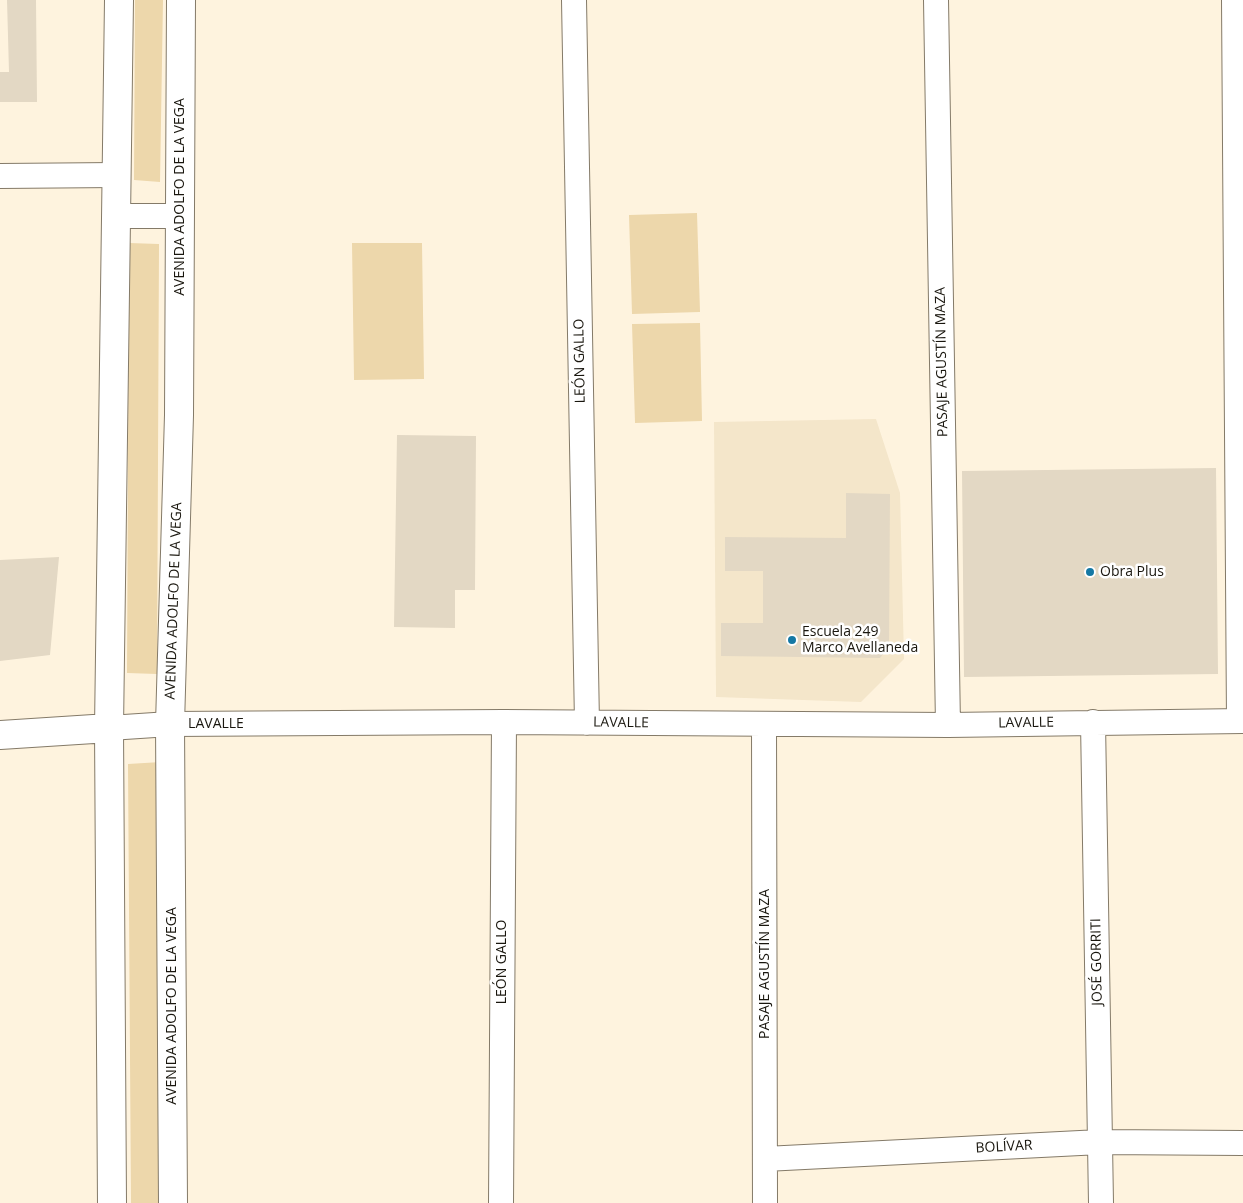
<!DOCTYPE html>
<html>
<head>
<meta charset="utf-8">
<style>
	body { margin:0 }
	canvas { display:block; background:#fef3de }
</style>
</head>
<body>
<canvas width="1243" height="1203"></canvas>
<script>
const c = document.querySelector('canvas').getContext('2d');
c.lineJoin = 'round';
function fillPath(path, color) {
  c.fillStyle = color;
  c.fill(path, 'evenodd');
}
function strokePath(path, color, width, dash) {
  c.strokeStyle = color;
  c.lineWidth = width;
  c.lineCap = dash ? 'butt' : 'round';
  c.setLineDash(dash || []);
  c.stroke(path);
}
function write(font, color, halo, rows, align = 'center') {
  c.font = font + ' "Open Sans",sans-serif';
  c.lineWidth = 5;
  c.setLineDash([]);
  c.textBaseline = 'middle';
  c.strokeStyle = halo;
  c.fillStyle = color;
  for (const [text, x, y, turn = 0] of rows) {
    c.save();
    c.translate(x, y);
    c.rotate((+turn || 0) * Math.PI / 180);
    c.textAlign = isNaN(turn) ? turn : align;
    if (halo) c.strokeText(text, 0, 0);
    c.fillText(text, 0, 0);
    c.restore();
  }
}
const built = new Path2D(`
	M876,419L900,493L904,659L861,702L716,697L714,422Z`);
const green = new Path2D(`
	M135,0H163L160,182L134,180Z
	M697,213L700,312L632,314L629,215Z
	M129,243L159,244L157,674L127,673Z
	M352,243H422L424,379L354,380Z
	M700,323L702,421L635,423L632,324Z
	M161,762L159,1203H131L128,764Z`);
const building = new Path2D(`
	M7,0H36L37,102H0V72H9Z
	M397,435L476,436L475,590H455V628L394,627Z
	M1216,468L1218,674L964,677L962,471Z
	M846,493L890,494L889,646L880,658L721,656V623H763V571H725V537L846,538Z
	M59,557L50,655L0,661V560Z`);
const minor = new Path2D(`
	M574,0L587,723
	M936,0L948,725
	M1234,0L1239,721
	M0,176L116,175
	M116,216H180
	M1093,722L1101,1203
	M764,725L765,1203
	M109,728L170,724L504,722L948,725L1243,721
	M765,1159L1100,1142L1243,1143
	M501,1203L504,722`);
const major = new Path2D(`
	M0,735L109,728
	M112,1203L109,728L119,0
	M173,1203L170,724L179,415L181,0`);
const markers = [
	[1090,572,5,"#1478a4"],
	[792,640,5,"#1478a4"]
];
const streetNames = [
	["AVENIDA ADOLFO DE LA VEGA",180,197,-90],
	["LEÓN GALLO",580,361,-91],
	["PASAJE AGUSTÍN MAZA",942,362,-91],
	["AVENIDA ADOLFO DE LA VEGA",174,601,-88],
	["LAVALLE",621,723,1],
	["LAVALLE",1026,723,-1],
	["LAVALLE",216,724],
	["LEÓN GALLO",502,962,-90],
	["JOSÉ GORRITI",1097,962,-91],
	["PASAJE AGUSTÍN MAZA",765,964,-90],
	["AVENIDA ADOLFO DE LA VEGA",172,1006,-90],
	["BOLÍVAR",1004,1147,-3]
];
const poiNames = [
	["Obra Plus",1100,572],
	["Escuela 249",802,632],
	["Marco Avellaneda",802,648]
];
fillPath(built, '#f4e6ca');
fillPath(green, '#edd7ab');
fillPath(building, '#e3d8c4');
strokePath(minor, '#847a68', 26);
strokePath(major, '#847a68', 30);
strokePath(minor, '#fff', 24);
strokePath(major, '#fff', 28);
for (const [x, y, r, color] of markers) {
  const dot = new Path2D();
  dot.arc(x, y, r, 0, 2 * Math.PI);
  c.fillStyle = color;
  c.fill(dot);
  strokePath(dot, '#fff', 2);
}
write('14px', '#19160e', '#fff', streetNames);
write('14px', '#19160e', '#fff', poiNames, 'left');
</script>
</body>
</html>
